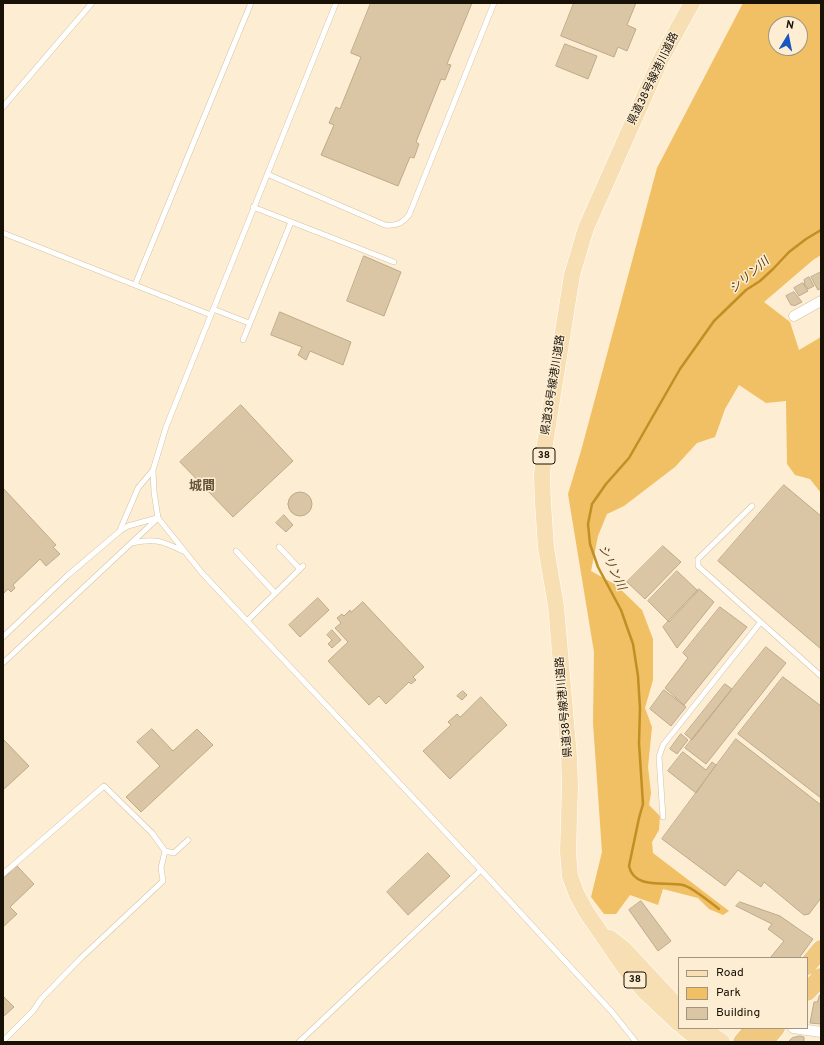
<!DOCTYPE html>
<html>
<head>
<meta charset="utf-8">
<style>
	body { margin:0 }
	#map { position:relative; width:824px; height:1045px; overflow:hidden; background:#fdedd2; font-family:Overpass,sans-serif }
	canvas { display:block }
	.frame { position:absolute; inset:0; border:4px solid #181106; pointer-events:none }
	.legend { position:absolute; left:678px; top:957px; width:130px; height:72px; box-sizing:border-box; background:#fdedd2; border:1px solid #a19580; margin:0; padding:5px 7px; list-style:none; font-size:12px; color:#181106 }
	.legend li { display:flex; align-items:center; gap:8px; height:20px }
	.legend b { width:20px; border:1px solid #a19580 }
	.north { position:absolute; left:768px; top:16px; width:40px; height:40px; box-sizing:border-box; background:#fdedd2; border:1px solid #a19580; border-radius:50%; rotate:10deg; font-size:11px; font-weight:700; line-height:16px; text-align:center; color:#181106 }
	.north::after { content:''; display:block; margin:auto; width:14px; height:18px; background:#1856c1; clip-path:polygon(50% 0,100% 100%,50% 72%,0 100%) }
</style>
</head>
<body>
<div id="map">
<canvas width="824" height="1045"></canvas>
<div class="frame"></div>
<ul class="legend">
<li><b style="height:5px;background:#f7deb3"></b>Road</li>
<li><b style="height:11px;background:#f1bf64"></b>Park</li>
<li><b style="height:11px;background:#dac6a5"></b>Building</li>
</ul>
<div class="north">N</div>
</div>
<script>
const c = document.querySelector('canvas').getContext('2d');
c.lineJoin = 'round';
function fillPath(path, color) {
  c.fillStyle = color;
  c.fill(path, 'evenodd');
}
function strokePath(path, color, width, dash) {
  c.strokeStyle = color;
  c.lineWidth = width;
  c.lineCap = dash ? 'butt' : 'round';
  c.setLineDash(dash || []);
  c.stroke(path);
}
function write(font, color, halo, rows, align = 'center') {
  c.font = font + ' Overpass,"Noto Sans JP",sans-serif';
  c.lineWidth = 3;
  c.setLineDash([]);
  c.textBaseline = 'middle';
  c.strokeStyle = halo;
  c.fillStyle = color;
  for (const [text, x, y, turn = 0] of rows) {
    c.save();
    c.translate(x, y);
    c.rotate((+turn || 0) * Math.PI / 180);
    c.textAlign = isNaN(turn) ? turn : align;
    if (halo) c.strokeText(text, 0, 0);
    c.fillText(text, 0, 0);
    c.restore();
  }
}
const green = new Path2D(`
	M743,3H821V255L813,260L764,302L790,322L799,350L821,337V493L810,479L795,475L787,464L786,401L766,403L739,385L725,409L715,437L697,443L675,467L624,506L607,514L598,536L591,571L616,585L642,610L653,639V680L645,708L652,727L648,767L651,793L649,805L660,816L659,830L652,842L653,853L729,911L723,915L709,909L698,898L663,889L658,905L630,895L616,914H604L591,897L602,852L593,723L594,652L568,494L581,451L657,168ZM776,24H800V48H776Z`);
const stream = new Path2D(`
	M719,909C711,903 692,887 683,885C666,881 634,890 629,866L639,818L643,804L639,743L640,708L638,676L633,644L621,610L598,567L590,544L588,524L592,504L606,484L629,458L680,369L714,321L746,290L760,281L773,269L789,252L806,239L821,230`);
const building = new Path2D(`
	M371,3H472L447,64L451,65L445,80L441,79L416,142L419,144L414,158L410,157L398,186L321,155L334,125L329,123L336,107L340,109L361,57L351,53Z
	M574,3H636L627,25L636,29L627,51L618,47L614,57L561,36Z
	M565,44L597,56L588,79L556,66Z
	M364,256L401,272L384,316L347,301Z
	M821,272V288L818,290L811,277Z
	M809,277L814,286L808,289L804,284L805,283L804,280Z
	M803,283L808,291L799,296L794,288Z
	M794,292L802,302L794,306L793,305H791L786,296Z
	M280,312L351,342L343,365L310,351L306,360L298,355L302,347L271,335Z
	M241,405L293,461L233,517L180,462Z
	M784,485L821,516V649L718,561Z
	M3,488L56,545L53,547L60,554L46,566L40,559L13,585L15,588L11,592L8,589L3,594Z
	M288 504a12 12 0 1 1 24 0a12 12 0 1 1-24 0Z
	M284,515L293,525L286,532L276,523Z
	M663,546L681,562L645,599L627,582Z
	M677,571L698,591L669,622L648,601Z
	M699,589L714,602L677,648L663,627Z
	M318,598L329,610L300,637L289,625Z
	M363,602L424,667L413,677L416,680L411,684L409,682L386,704L379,696L369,705L328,661L348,642L335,628L341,623L337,618L342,614L344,616L350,610L351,612Z
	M720,607L747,627L684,705L665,688L688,658L683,653Z
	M332,630L341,640L332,648L328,644L332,640L327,635Z
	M766,647L786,663L706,764L685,748Z
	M783,677L821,706V798L738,734Z
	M725,684L732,689L692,740L685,734Z
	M664,690L686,707L671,726L650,709Z
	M463,691L467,695L462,700L457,696Z
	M481,697L507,725L450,779L423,751L451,725L448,722L457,714L460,717Z
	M152,729L173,751L197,729L213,745L141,812L126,797L160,766L137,742Z
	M681,734L688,740L677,754L670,749Z
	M3,739L29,766L3,790Z
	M736,739L821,805V898L809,914L804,915L764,882L761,887L738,870L725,886L662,839Z
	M683,752L706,770L712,762L716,765L696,793L668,771Z
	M428,853L450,876L408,915L387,892Z
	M17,866L34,884L10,907L17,914L3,927V879Z
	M641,901L671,941L658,951L629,910Z
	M740,902L780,916L813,939L799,958H770L784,941L768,929L772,924L736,906Z
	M820,995H821V1024L810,1023L814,1002H817Z
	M3,996L14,1007L3,1017Z
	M800,1036L804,1037V1042H788L792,1038Z`);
const lane = new Path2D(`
	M336,3L166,427L153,470L154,492L158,518L202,573L481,870L612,1012L636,1042
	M3,107L92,3
	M267,174L385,225C395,226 402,224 409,215L494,3
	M253,207L394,262
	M3,233L211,315
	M135,285L251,3
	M213,309L249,323
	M243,340L291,222
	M752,506L698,559V566L821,676
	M120,530L138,488L153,470
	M132,543C155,538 162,541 183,551
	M279,547L300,569
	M236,551L275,593
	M247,621L303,566
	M3,637L67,576L120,531L128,526L157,518
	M3,663L158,518
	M663,817L659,757L663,745L760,623
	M3,874L104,786L152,833L165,851L174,853L188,840
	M3,1041L33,1011L41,999L81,958L163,881L161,868L165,851
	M299,1042L481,870`);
const street = new Path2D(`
	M794,316L821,301
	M793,1028L821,1032`);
const primary = new Path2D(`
	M610,938L624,949L679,1008
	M679,1024L646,993L624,967L587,913L577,895L570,876L568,852L570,785L569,757L556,606L546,548L543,503L542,476L544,450L572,275L586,228L661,59L692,3
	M684,1028L702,1042
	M703,1028L722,1042`);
const highway = new Path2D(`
	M807,966L821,949
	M807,992L821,977
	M742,1042L754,1028
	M764,1042L776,1028`);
const shields = [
	[544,456,22],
	[635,980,22]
];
const shieldNames = [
	["38",544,456],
	["38",635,980]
];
const streetNames = [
	["県道38号線港川道路",654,79,-64],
	["県道38号線港川道路",554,385,-81],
	["県道38号線港川道路",565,707,-95]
];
const waterNames = [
	["シリン川",750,276,-41],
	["シリン川",611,568,65]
];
const quarterNames = [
	["城間",202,487]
];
fillPath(green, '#f1bf64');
strokePath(stream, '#c18f24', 2.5);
fillPath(building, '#dac6a5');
strokePath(building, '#bdaa8a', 1);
strokePath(lane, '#d6c2a1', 6);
strokePath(street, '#d6c2a1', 11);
strokePath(primary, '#fff', 17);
strokePath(highway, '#fff', 19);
strokePath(lane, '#fff', 5);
strokePath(street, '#fff', 10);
strokePath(primary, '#f7deb3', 16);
strokePath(highway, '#f1c880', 18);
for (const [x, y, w] of shields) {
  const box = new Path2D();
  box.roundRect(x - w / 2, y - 8, w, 16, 3);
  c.fillStyle = '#fdedd2';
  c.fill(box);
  strokePath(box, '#181106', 1);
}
write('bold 10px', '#181106', null, shieldNames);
write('11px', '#181106', '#fdedd2', streetNames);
write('italic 12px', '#503b11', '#fdedd2', waterNames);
write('bold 13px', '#665538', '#fdedd2', quarterNames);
</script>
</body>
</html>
